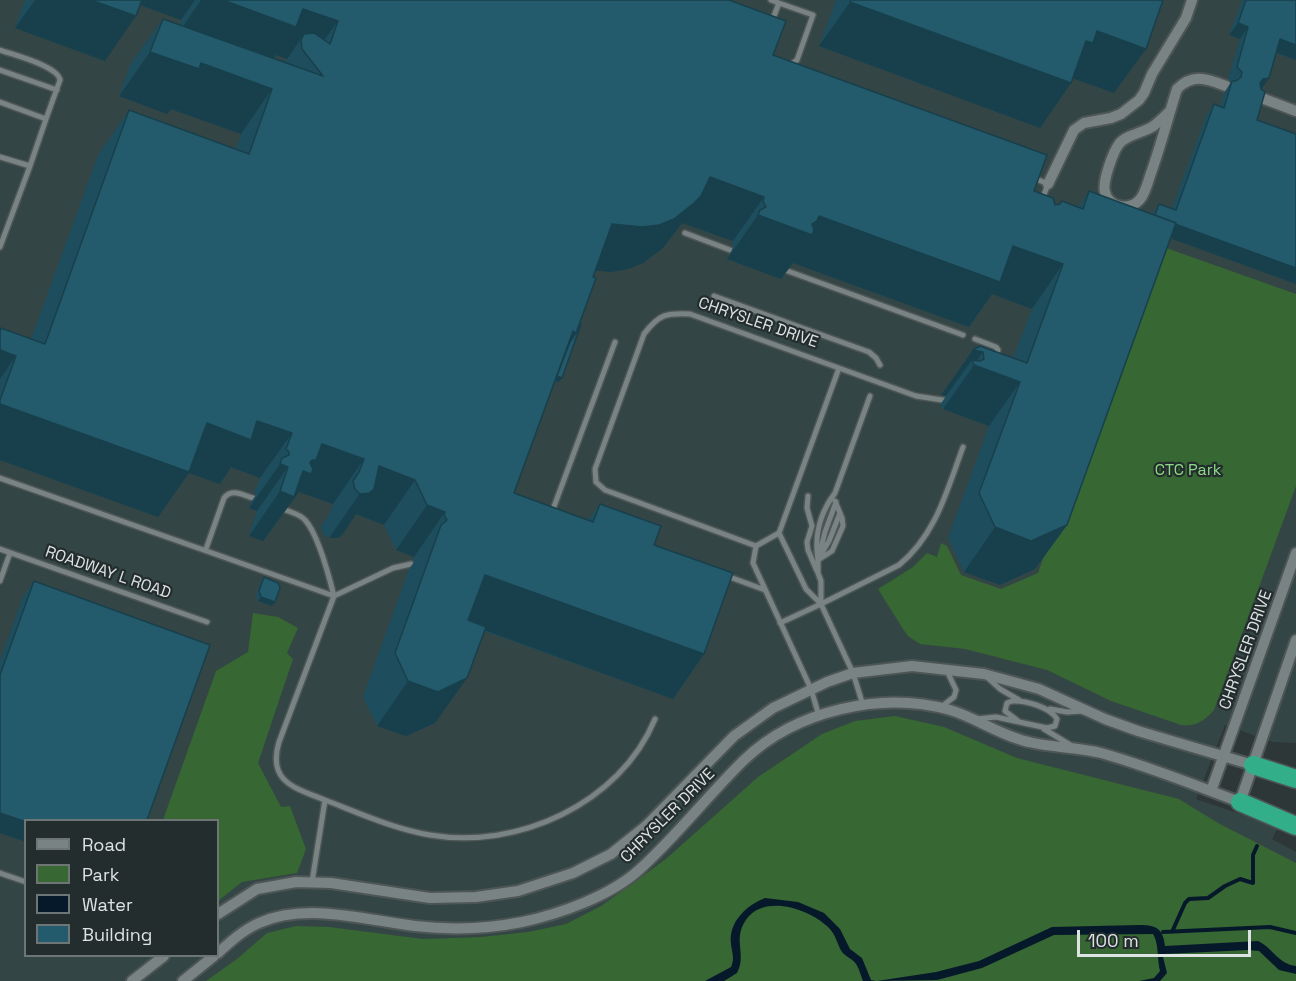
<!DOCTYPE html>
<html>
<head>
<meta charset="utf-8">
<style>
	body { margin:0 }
	#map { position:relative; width:1296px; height:981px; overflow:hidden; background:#2e3737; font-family:"Space Grotesk",sans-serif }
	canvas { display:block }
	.legend { position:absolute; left:24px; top:819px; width:195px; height:138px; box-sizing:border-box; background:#242d2d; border:2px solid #6e7575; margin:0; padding:8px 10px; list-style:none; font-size:18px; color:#dde2e2 }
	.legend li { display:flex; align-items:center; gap:12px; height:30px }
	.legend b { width:30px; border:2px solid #6e7575 }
	.scale { position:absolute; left:1077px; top:930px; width:174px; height:27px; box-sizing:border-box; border:3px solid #dde2e2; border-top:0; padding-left:8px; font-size:18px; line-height:21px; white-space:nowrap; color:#dde2e2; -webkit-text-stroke:4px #242d2d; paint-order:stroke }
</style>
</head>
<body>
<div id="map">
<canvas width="1296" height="981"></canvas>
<ul class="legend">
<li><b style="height:8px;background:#798383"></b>Road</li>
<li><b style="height:16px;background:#376732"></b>Park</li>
<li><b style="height:16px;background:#06192b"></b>Water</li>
<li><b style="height:16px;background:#235b6c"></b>Building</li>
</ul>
<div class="scale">100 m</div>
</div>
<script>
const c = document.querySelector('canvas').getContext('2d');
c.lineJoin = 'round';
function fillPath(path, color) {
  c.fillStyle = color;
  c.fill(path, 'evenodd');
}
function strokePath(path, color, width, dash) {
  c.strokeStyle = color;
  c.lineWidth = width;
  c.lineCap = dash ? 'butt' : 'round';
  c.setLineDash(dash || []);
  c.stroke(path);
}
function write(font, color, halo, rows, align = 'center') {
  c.font = font + ' "Space Grotesk",sans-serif';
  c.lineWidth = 4.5;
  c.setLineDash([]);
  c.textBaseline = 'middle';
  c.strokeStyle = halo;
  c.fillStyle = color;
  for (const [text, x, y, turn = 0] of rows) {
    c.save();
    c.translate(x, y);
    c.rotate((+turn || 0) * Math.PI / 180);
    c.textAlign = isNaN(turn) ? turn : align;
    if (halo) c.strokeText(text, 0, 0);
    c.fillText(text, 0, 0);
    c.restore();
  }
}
const built = new Path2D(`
	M0,0H1296V743L1273,742L1225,725L1196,799L1278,827L1272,839L1296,852V981H0ZM26,820H218V956H26Z`);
const green = new Path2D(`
	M1155,244L1296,294V486L1214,710C1204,721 1196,727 1181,725L1111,701L1047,670L965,649L920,644L908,636L903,629L878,589L913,567L927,553L937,557L941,543L947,546L961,575L1001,589L1038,573Z
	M253,613L278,617L298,628L287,653L293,659L258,763L281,807L290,806L306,849L297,873L242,882L218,901V820H163L216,671L248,652Z
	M895,716L944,727L1017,758L1179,799L1218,823L1296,863V981H206L237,959L267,933L296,926L329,927L423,939L481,937L528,932L566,924L601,906L632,884L667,858L758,777L822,734L855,721Z`);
const water = new Path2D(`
	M765,898L798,902L824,913L840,929L850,949L862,958L871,980L876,981H863C861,976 859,968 856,964C853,959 846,957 842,952C837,944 836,935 829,928C811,910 769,895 749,916C730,938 748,953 737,973L724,981H705L731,967C735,959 732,953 731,944C728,922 747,905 765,898Z
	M1140,925C1157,925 1163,929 1165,946L1258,941C1273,948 1278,964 1296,966V974L1279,970L1259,951L1248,950L1164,954L1163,957L1167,973L1160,981H1139L1154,978L1160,971C1157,960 1159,943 1153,934L1054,935L982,968L937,980L877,981L936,972L979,961L1052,927Z`);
const stream = new Path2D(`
	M1163,932L1270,927L1296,933
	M1172,932L1185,903L1189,899L1208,898L1225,886L1240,879L1253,883V855L1257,846`);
const service = new Path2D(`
	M771,0L779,3L772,21
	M779,3L813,15L797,60L789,66
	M0,50C14,55 58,66 60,80L46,119
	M0,70L57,90
	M0,102L46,119L30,166L0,157
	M1034,178L1048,184L1042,200
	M685,233L730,250
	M0,247L30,166
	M785,270L963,335
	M714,296L869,352L876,358L880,365
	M975,339L996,347L998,350L996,358
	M839,368L779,533L756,546L605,490L596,482L595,469L644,334C659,314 666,313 690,314L916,396L949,401
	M0,478L334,596
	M808,496L807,508L812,526L807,542L808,550L817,571
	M283,509C290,512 300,514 305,520C318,534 329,576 334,596
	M552,512L615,342
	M779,533L806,589L821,604L853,673L863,705
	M756,546L753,563L811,689L819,716
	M0,549L207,622
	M206,549L224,498C232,488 242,495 253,498
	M820,556L829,541L840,513
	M818,560C814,535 820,513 835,493L870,396
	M818,560L832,551L843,526L842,518L835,501
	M727,576L765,590
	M0,581L10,553
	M821,604V581L818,573V560L825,532L836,502
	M780,623L821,604L899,565C936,535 947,490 963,447
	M988,678L1000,689L1019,700
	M941,707L954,697L956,690L947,671
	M1050,709L1067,712L1083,711
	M976,719L996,717L1047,728L1055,726L1057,719C1050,707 1025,700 1012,701L1007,703L1005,711L1018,721
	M1044,729L1072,746
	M325,800C359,813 394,829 430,835C517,850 620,804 655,719
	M0,873L26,882
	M312,882L325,800C295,788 267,782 279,742L334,596L393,568L411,564`);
const minor = new Path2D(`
	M1259,97L1296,111
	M1169,112C1164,117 1158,123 1152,127C1142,133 1126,135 1119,144C1113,152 1102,182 1105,192C1109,208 1131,212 1141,198C1146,191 1148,181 1151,173C1161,145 1168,117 1177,89C1193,73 1207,79 1226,86
	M1048,184L1074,130L1084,123L1111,118L1121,114L1139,100L1144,93L1152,74L1186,18L1192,0
	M1211,791L1296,553
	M218,914L257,889L296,882L331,883L430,898L476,897L518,891L573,873L611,854L646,826L734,736L773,708L827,682L853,673L912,666L984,674L1039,689L1105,719L1138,731L1253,765
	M218,953C230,942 243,930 259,923C307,902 365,920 415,926C450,930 487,929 522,922C560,914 610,896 639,870C677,836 708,795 744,760C796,710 882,691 950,710C977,718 1001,736 1029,742C1053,748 1077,747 1101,753C1148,766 1194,785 1240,802L1296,640
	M132,981L164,956
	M183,981L214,956`);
const motorway = new Path2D(`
	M1253,765L1296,779
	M1240,802L1296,826`);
const wall = new Path2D(`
	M25,0H729L773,55L1034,191L1055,205L1078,207L1089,191L1152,214L1159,204L1172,208L1206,116L1214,104L1220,106L1224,93L1231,82L1228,79L1240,39L1229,35L1242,0H1296V60L1276,53L1261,89L1257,120L1296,284L1170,238L1067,525L1035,569L1000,585L964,572L948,538L989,426L943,409L940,405L946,396L941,395L973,350L1013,358L1032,309L992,294L969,327L793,263L781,279L727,259L729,255L733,248L732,245L733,241L682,223L663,248L643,263L628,269L611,272L595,270L580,323L562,378L559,382L555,381L514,493L588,520L600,504L654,545L704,654L673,699L484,631L435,723L406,736L377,726L363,697L409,569L414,562L413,560L414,557L396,550L384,525L356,514L343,534L338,538H329L323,534L321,526L329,515L333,504L299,492L263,541L249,536L257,511L249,508L251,502L256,495L254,493L260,478L231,467L220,484L189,473L158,517L0,460V330L1,328L31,339L98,155L129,110L236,149L241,134L171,109L167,114L119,96L131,63L163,19L180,25L181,20L140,5L105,61L15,28ZM276,55L287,59L284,62L274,59Z
	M836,0H1163L1114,93L1073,78L1040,128L819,46Z
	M264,577L275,602L272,606L258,601L256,595L261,581Z
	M34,581L26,820V842L0,833V660L23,597Z`);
const shadedWall = new Path2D(`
	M35,0H91L136,16L105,61L15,28Z
	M127,0H195L181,20Z
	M201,0H223L303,9L338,21L310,60L304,34L287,59L276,55L265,71L175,38Z
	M850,2L1086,41L1097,31L1146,49L1114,93L1069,77L1071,83L1040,128L819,46Z
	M1238,23L1248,27L1240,39L1229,35Z
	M1280,39L1296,45V60L1272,51Z
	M150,52L201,63L272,89L241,134L171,109L167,114L119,96Z
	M1269,78L1261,90L1255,91L1263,79Z
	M710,177L764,197L733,241L682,223L663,248L643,263L628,269L611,272L580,269L612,224Z
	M758,215L812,224L819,216L1013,246L1063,264L1032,309L992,294L969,327L793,263L781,279L727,259Z
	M1154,217L1296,268V284L1145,229Z
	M573,331L576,333L545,377Z
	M0,350L16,356L0,379Z
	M973,350L983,352L974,365L972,360L946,396L941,395Z
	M974,365L1020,382L989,426L943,409Z
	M557,376L562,378L559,382L554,380Z
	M0,404L207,423L257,421L292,433L260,478L231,467L220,484L189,473L158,517L0,460Z
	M322,444L364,459L333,504L299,492L263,541L249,536L280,491Z
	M280,464L288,467L257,511L249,508Z
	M379,466L415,480L384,525L356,514L343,534L338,538H329Z
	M427,505L445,512L414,557L396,550Z
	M1067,525L1035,569L1000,585L964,572L995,527Z
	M485,575L704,654L673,699L454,619Z
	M261,597L275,602L272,606L258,601Z
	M467,678L435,723L406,736L377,726L408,681Z
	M0,813L26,822V842L0,833Z`);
const building = new Path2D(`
	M91,0H142L136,16Z
	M223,0H729L786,21L773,55L1047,155L1034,191L1053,198L1055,205L1060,204L1062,201L1083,209L1089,191L1176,223L1067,525L1031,541L995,527L979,493L1020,382L974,365L972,360L980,361L984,359L983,352L973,350L980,346L1027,363L1063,264L1013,246L1000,282L819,216L817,221L812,224L814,230L812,235L758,215L760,210L766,207L763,201L764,197L710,177L701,196L694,203L674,219L659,225L642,227L612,224L593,277L596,278L576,333L573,331L514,493L593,522L600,504L661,526L654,545L733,573L704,654L485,575L468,620L486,627L467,678L438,692L408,681L395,653L441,525L447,520L444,515L445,512L427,505L415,480L379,466L374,489L369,493L360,494L355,489L353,481L359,472L364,459L322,444L316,460H312L310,463L313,469L311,474L303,471L294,497L280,491L288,467L280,464L282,458L289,455V452L286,449L292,433L257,421L251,440L207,423L189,472L0,404V400L16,356L0,350V332L1,328L45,344L129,110L249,154L272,89L201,63L199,69L150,52L163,19L323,76L302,49L301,40L304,34L314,33L330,44L338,21L303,9L296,27Z
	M851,0H1163L1146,49L1097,31L1093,43L1086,41L1071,83L850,2Z
	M1246,0H1296V45L1280,39L1269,78L1263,79L1260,83L1261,89L1265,92L1257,120L1296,134V268L1175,224L1176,223L1155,215L1159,204L1176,210L1214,104L1224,108L1232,81H1236L1241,77L1242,72L1237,67L1248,27L1238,23Z
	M580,323L581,324L562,378L557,376L570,342L576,333Z
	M264,577L278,583L280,588L275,602L261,597L259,591Z
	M34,581L210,645L147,820H26V822L0,813V675Z`);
const streetNames = [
	["CHRYSLER DRIVE",758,323,19],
	["ROADWAY L ROAD",108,573,19],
	["CHRYSLER DRIVE",1246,650,-70],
	["CHRYSLER DRIVE",668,816,-45]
];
const parkNames = [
	["CTC Park",1188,471]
];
fillPath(built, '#344545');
fillPath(green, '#376732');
fillPath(water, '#06192b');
strokePath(stream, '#06192b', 4);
strokePath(service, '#4e5555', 8);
strokePath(minor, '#4e5555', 14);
strokePath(motorway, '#4e5555', 21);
strokePath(service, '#798383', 5);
strokePath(minor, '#798383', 10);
strokePath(motorway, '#32af89', 18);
fillPath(wall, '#1e4e5d');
fillPath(shadedWall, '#18404c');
fillPath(building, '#235b6c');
strokePath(building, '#18404c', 1.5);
write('16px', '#dde2e2', '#242d2d', streetNames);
write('16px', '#8dd985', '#242d2d', parkNames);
</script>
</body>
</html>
